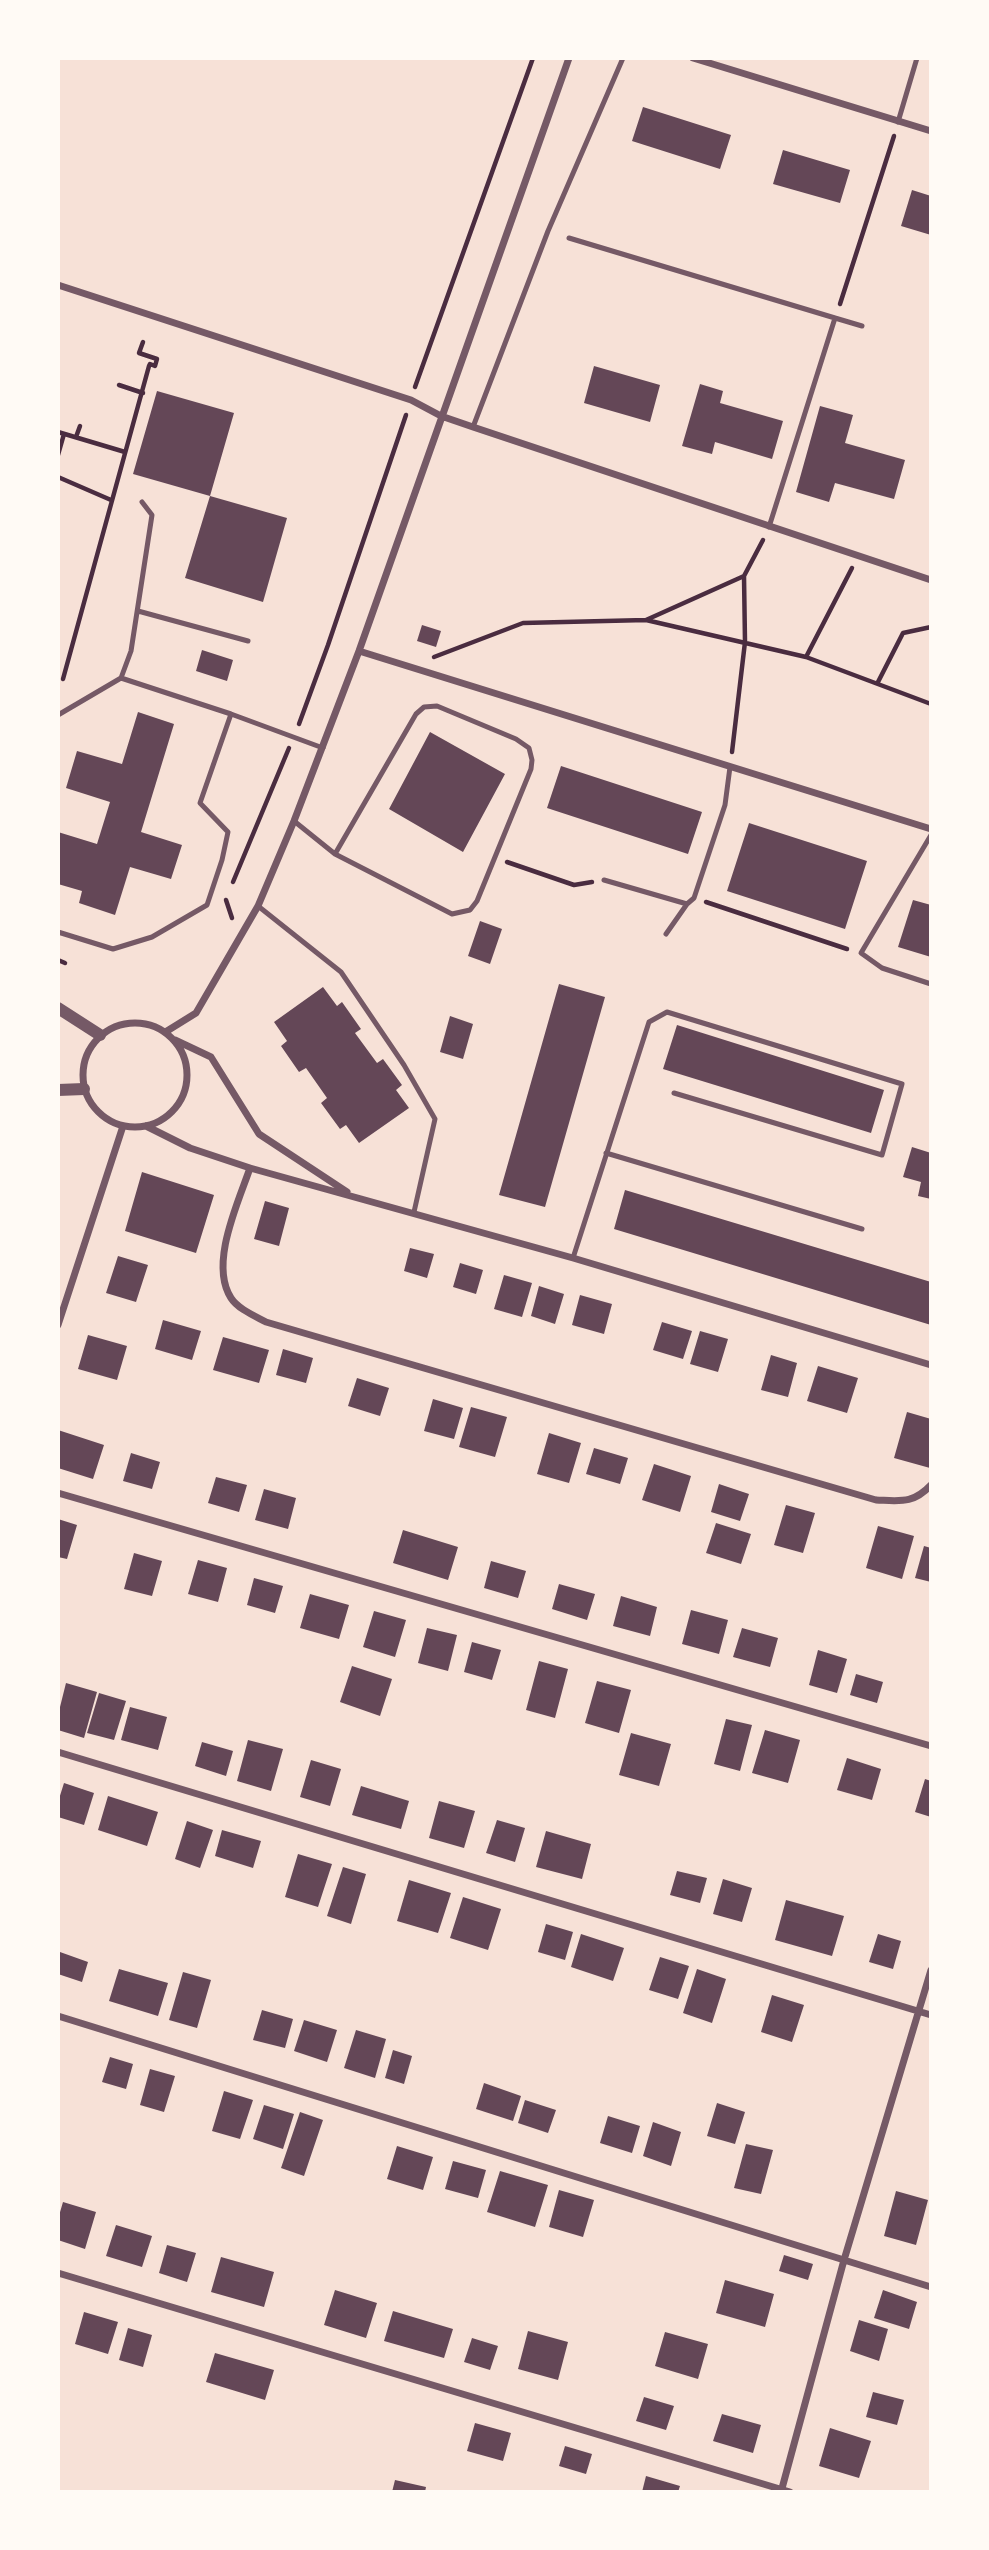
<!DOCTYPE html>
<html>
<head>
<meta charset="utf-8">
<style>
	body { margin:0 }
	#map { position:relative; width:989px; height:2550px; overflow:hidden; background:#f7e1d7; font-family:Manrope,sans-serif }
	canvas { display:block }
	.frame { position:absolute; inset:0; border:60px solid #fffaf5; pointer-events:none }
</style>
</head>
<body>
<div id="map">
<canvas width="989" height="2550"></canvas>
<div class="frame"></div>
</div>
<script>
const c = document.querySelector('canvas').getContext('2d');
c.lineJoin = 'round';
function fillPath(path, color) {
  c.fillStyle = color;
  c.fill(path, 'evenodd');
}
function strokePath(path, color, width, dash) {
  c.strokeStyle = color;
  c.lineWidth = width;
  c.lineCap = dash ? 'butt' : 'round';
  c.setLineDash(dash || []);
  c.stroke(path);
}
const building = new Path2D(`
	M643,107L731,135L720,169L632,141Z
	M783,150L850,170L840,203L773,184Z
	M912,190L931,196V235L901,226Z
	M594,366L660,385L650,422L584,403Z
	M700,384L723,391L720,403L783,421L772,459L715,442L712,454L682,446Z
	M157,391L234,413L210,496L133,474Z
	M820,406L853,415L845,443L905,460L894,499L835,483L829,502L796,492Z
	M210,496L287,518L263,602L185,578Z
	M422,625L441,631L436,647L417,641Z
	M202,650L233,660L227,681L196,671Z
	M138,712L174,724L141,832L182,845L171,879L130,867L115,915L79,903L82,891L58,884V832L97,844L110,802L66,788L77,751L122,764Z
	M430,732L505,774L463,852L389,809Z
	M561,766L702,812L688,854L547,808Z
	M749,823L867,861L845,929L727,891Z
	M913,900L931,905V957L898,947Z
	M480,921L502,929L490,964L468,956Z
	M559,984L605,997L545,1207L499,1195Z
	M323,987L337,1006L342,1002L361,1029L355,1033L377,1063L383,1059L402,1085L396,1090L409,1108L359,1143L346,1125L340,1129L321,1103L327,1098L306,1068L299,1072L281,1046L287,1041L274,1022Z
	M450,1016L473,1024L463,1059L440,1052Z
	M677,1025L884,1090L871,1133L663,1069Z
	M912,1147L931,1153V1199L918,1196L921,1182L903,1177Z
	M142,1172L214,1195L196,1253L125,1231Z
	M625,1190L931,1282V1325L614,1229Z
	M265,1201L289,1208L279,1246L254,1239Z
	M410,1248L434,1254L427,1278L404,1271Z
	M118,1256L148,1265L136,1302L106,1293Z
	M460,1263L483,1270L476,1294L453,1287Z
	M504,1275L532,1283L522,1317L494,1309Z
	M539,1286L564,1294L555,1324L531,1316Z
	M580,1295L612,1304L604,1334L572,1325Z
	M163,1320L201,1331L192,1360L155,1349Z
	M662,1322L692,1331L683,1359L653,1350Z
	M700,1331L728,1339L718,1372L690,1364Z
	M88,1335L127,1346L117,1380L78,1369Z
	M223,1337L269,1350L259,1383L213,1370Z
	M283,1349L313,1358L306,1383L276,1375Z
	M771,1355L797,1363L788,1397L761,1390Z
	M818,1366L858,1378L847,1413L807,1401Z
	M357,1378L389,1388L380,1416L348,1406Z
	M433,1399L463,1408L454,1439L424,1431Z
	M471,1407L507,1417L495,1457L459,1447Z
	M907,1412L931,1419L930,1468L894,1458Z
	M58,1430L104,1445L93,1479L58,1468Z
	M549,1433L581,1443L569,1483L537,1474Z
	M594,1448L628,1458L620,1484L586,1474Z
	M131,1453L160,1462L152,1489L123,1481Z
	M654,1464L691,1476L680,1512L642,1500Z
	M216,1477L247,1485L239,1512L208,1503Z
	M719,1484L749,1494L740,1521L711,1512Z
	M264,1489L296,1498L288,1529L255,1520Z
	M786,1505L815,1513L803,1553L774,1545Z
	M58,1519L77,1525L67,1559L58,1557Z
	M716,1523L751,1534L741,1564L706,1553Z
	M878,1526L914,1536L902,1579L866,1568Z
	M403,1530L458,1547L448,1580L393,1563Z
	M924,1546L931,1548V1582L915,1578Z
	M134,1553L162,1561L152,1596L124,1589Z
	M198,1560L227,1568L218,1602L188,1594Z
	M491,1561L526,1571L518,1598L484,1588Z
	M254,1578L283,1586L275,1613L247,1605Z
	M559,1584L595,1594L587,1620L552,1609Z
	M310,1594L349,1605L339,1639L300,1628Z
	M621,1596L657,1607L650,1636L613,1626Z
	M691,1610L728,1620L719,1654L682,1644Z
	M374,1611L406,1620L395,1657L363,1647Z
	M427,1628L457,1635L448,1671L418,1663Z
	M742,1628L778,1638L770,1667L733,1657Z
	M472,1642L501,1650L492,1680L464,1672Z
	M818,1650L847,1659L837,1693L809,1685Z
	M539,1661L568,1669L555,1718L526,1710Z
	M352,1666L392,1679L380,1716L340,1702Z
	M856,1674L883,1682L877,1703L850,1695Z
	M597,1681L631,1690L619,1733L585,1723Z
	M66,1683L97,1692L84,1738L58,1730V1715Z
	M99,1693L126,1701L114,1740L87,1733Z
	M130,1707L167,1717L158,1750L121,1740Z
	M726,1719L752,1725L740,1771L714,1764Z
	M765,1730L800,1740L788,1783L752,1773Z
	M631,1733L671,1744L659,1786L619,1775Z
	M248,1740L283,1749L271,1791L237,1781Z
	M202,1742L233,1751L226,1776L195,1766Z
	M847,1758L881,1769L872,1800L837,1790Z
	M311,1760L341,1769L330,1806L300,1797Z
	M925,1779L931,1781V1817L915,1812Z
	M64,1783L94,1793L84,1825L58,1817V1802Z
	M361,1786L409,1801L401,1829L352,1815Z
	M108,1796L158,1812L147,1846L98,1830Z
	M439,1801L475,1811L464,1848L429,1838Z
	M497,1820L525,1828L515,1862L486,1853Z
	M187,1821L213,1830L200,1868L175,1859Z
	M222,1830L261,1841L253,1868L215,1856Z
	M546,1831L591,1844L582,1879L536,1867Z
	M298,1854L332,1864L318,1907L285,1897Z
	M343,1867L366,1874L351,1924L327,1916Z
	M677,1871L707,1878L700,1903L670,1895Z
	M723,1879L752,1888L742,1922L713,1914Z
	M409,1880L451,1893L438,1933L397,1921Z
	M463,1897L501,1909L488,1950L450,1938Z
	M786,1900L844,1916L832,1956L775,1940Z
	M546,1924L573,1932L565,1960L538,1952Z
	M581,1934L624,1948L613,1981L571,1967Z
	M878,1934L901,1941L893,1969L869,1962Z
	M60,1952L88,1962L82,1982L58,1974Z
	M660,1957L689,1966L678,1999L649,1990Z
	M119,1969L168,1983L158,2016L109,2001Z
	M697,1969L726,1979L712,2023L683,2013Z
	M183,1972L211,1980L197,2028L169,2020Z
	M772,1995L804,2005L792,2042L761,2032Z
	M262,2010L293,2019L285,2048L253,2040Z
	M304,2020L337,2030L327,2062L294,2051Z
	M356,2030L386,2039L375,2078L344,2068Z
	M393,2050L412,2056L404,2084L385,2078Z
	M110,2057L133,2064L126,2089L102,2082Z
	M150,2069L175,2076L164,2112L140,2105Z
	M484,2083L521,2096L513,2121L476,2109Z
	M224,2091L253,2100L240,2139L212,2131Z
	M525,2100L556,2110L548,2133L518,2123Z
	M717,2103L745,2112L735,2144L707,2136Z
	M264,2105L294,2114L283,2149L253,2139Z
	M300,2112L323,2120L304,2176L281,2168Z
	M608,2116L640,2126L632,2153L600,2143Z
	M653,2122L681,2132L671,2166L643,2156Z
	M746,2144L773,2150L761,2194L734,2188Z
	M397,2146L433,2157L423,2190L387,2179Z
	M453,2161L486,2170L478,2198L445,2189Z
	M500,2171L548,2185L535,2227L487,2212Z
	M559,2190L594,2200L583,2237L549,2227Z
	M896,2191L928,2200L916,2245L884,2236Z
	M63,2202L96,2212L85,2249L58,2240V2219Z
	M116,2225L152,2236L142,2267L106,2256Z
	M167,2245L196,2253L187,2282L159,2273Z
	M784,2255L813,2264L808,2280L779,2271Z
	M221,2257L274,2272L264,2307L211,2292Z
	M725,2280L774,2294L765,2327L716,2313Z
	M335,2290L377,2303L366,2338L324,2325Z
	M883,2290L917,2302L909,2329L874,2318Z
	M393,2311L453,2329L444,2358L384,2341Z
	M84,2312L118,2322L108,2354L75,2344Z
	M859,2320L888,2329L879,2361L850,2351Z
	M128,2328L152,2335L143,2367L119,2360Z
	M528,2331L568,2342L558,2380L518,2369Z
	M665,2332L708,2344L698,2379L655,2366Z
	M472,2338L498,2346L490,2370L464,2362Z
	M215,2353L274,2370L265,2400L206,2382Z
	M873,2392L904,2400L897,2425L866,2417Z
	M644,2397L674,2406L666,2430L636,2421Z
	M722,2414L761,2425L753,2453L713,2441Z
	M475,2423L511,2433L503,2461L467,2451Z
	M830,2428L871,2441L859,2478L819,2466Z
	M565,2446L592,2454L586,2474L559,2466Z
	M646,2476L680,2486L678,2492H642Z
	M395,2480L426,2487L425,2492H392Z`);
const path = new Path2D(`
	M840,304L894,136
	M119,385L143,393
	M415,387L533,58
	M58,432L125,452
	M76,437L80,426
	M58,455L64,434
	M58,477L111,500
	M646,620L744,576L763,540
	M434,657L523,623L646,620L806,657L931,704
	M806,657L852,568
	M63,679L149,366L150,364L155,366L157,359L139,353L143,342
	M878,682L903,633L931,627
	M299,724L328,645L406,415
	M732,752L745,642L744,576
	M507,862L574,885L592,882
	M233,882L289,748
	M226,900L232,918
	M706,902L847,949
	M58,960L65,963`);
const service = new Path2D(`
	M898,122L917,58
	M569,238L835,318L769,527
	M835,318L862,326
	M473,427L548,231L623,58
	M138,611L248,641
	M121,678L131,651L152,515L142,502
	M58,715L121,678L231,714L323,748
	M294,821L335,854L452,914L470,910L477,901L531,769L532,760L529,748L516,739L437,706L424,707L416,714L335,854
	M931,835L861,953L882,968L931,984
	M604,880L687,904L694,898L725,805L730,767
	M258,906L341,972L404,1065L435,1119L414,1212
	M58,932L113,949L152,937L207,905L222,860L228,832L200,803L231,714
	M666,934L687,904
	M606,1153L862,1229
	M573,1258L649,1022L667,1012L902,1084L882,1155L674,1093`);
const minor = new Path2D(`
	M693,58L931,131
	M58,285L411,400L441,416L473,427L931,580
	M359,651L931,829
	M83 1075a52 52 0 1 1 104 0a52 52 0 1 1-104 0Z
	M167,1031L196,1013L258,906L294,821L359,651L569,58
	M175,1040L211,1057L259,1134L347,1192
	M146,1126L190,1148L250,1168L573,1258L931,1365
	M250,1168C238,1203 209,1264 231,1298C238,1309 255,1316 266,1322L876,1500C901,1501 913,1504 931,1485
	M58,1325L123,1126
	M58,1493L931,1746
	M58,1752L931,2015
	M58,2016L931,2287
	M58,2273L790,2492
	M781,2492L844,2260L931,1970`);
const tertiary = new Path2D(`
	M58,1008L100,1035
	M58,1090L84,1089`);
fillPath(building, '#644757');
strokePath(path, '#4a2c40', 4.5);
strokePath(service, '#755966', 5);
strokePath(minor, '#755966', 7);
strokePath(tertiary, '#755966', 12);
</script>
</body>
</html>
